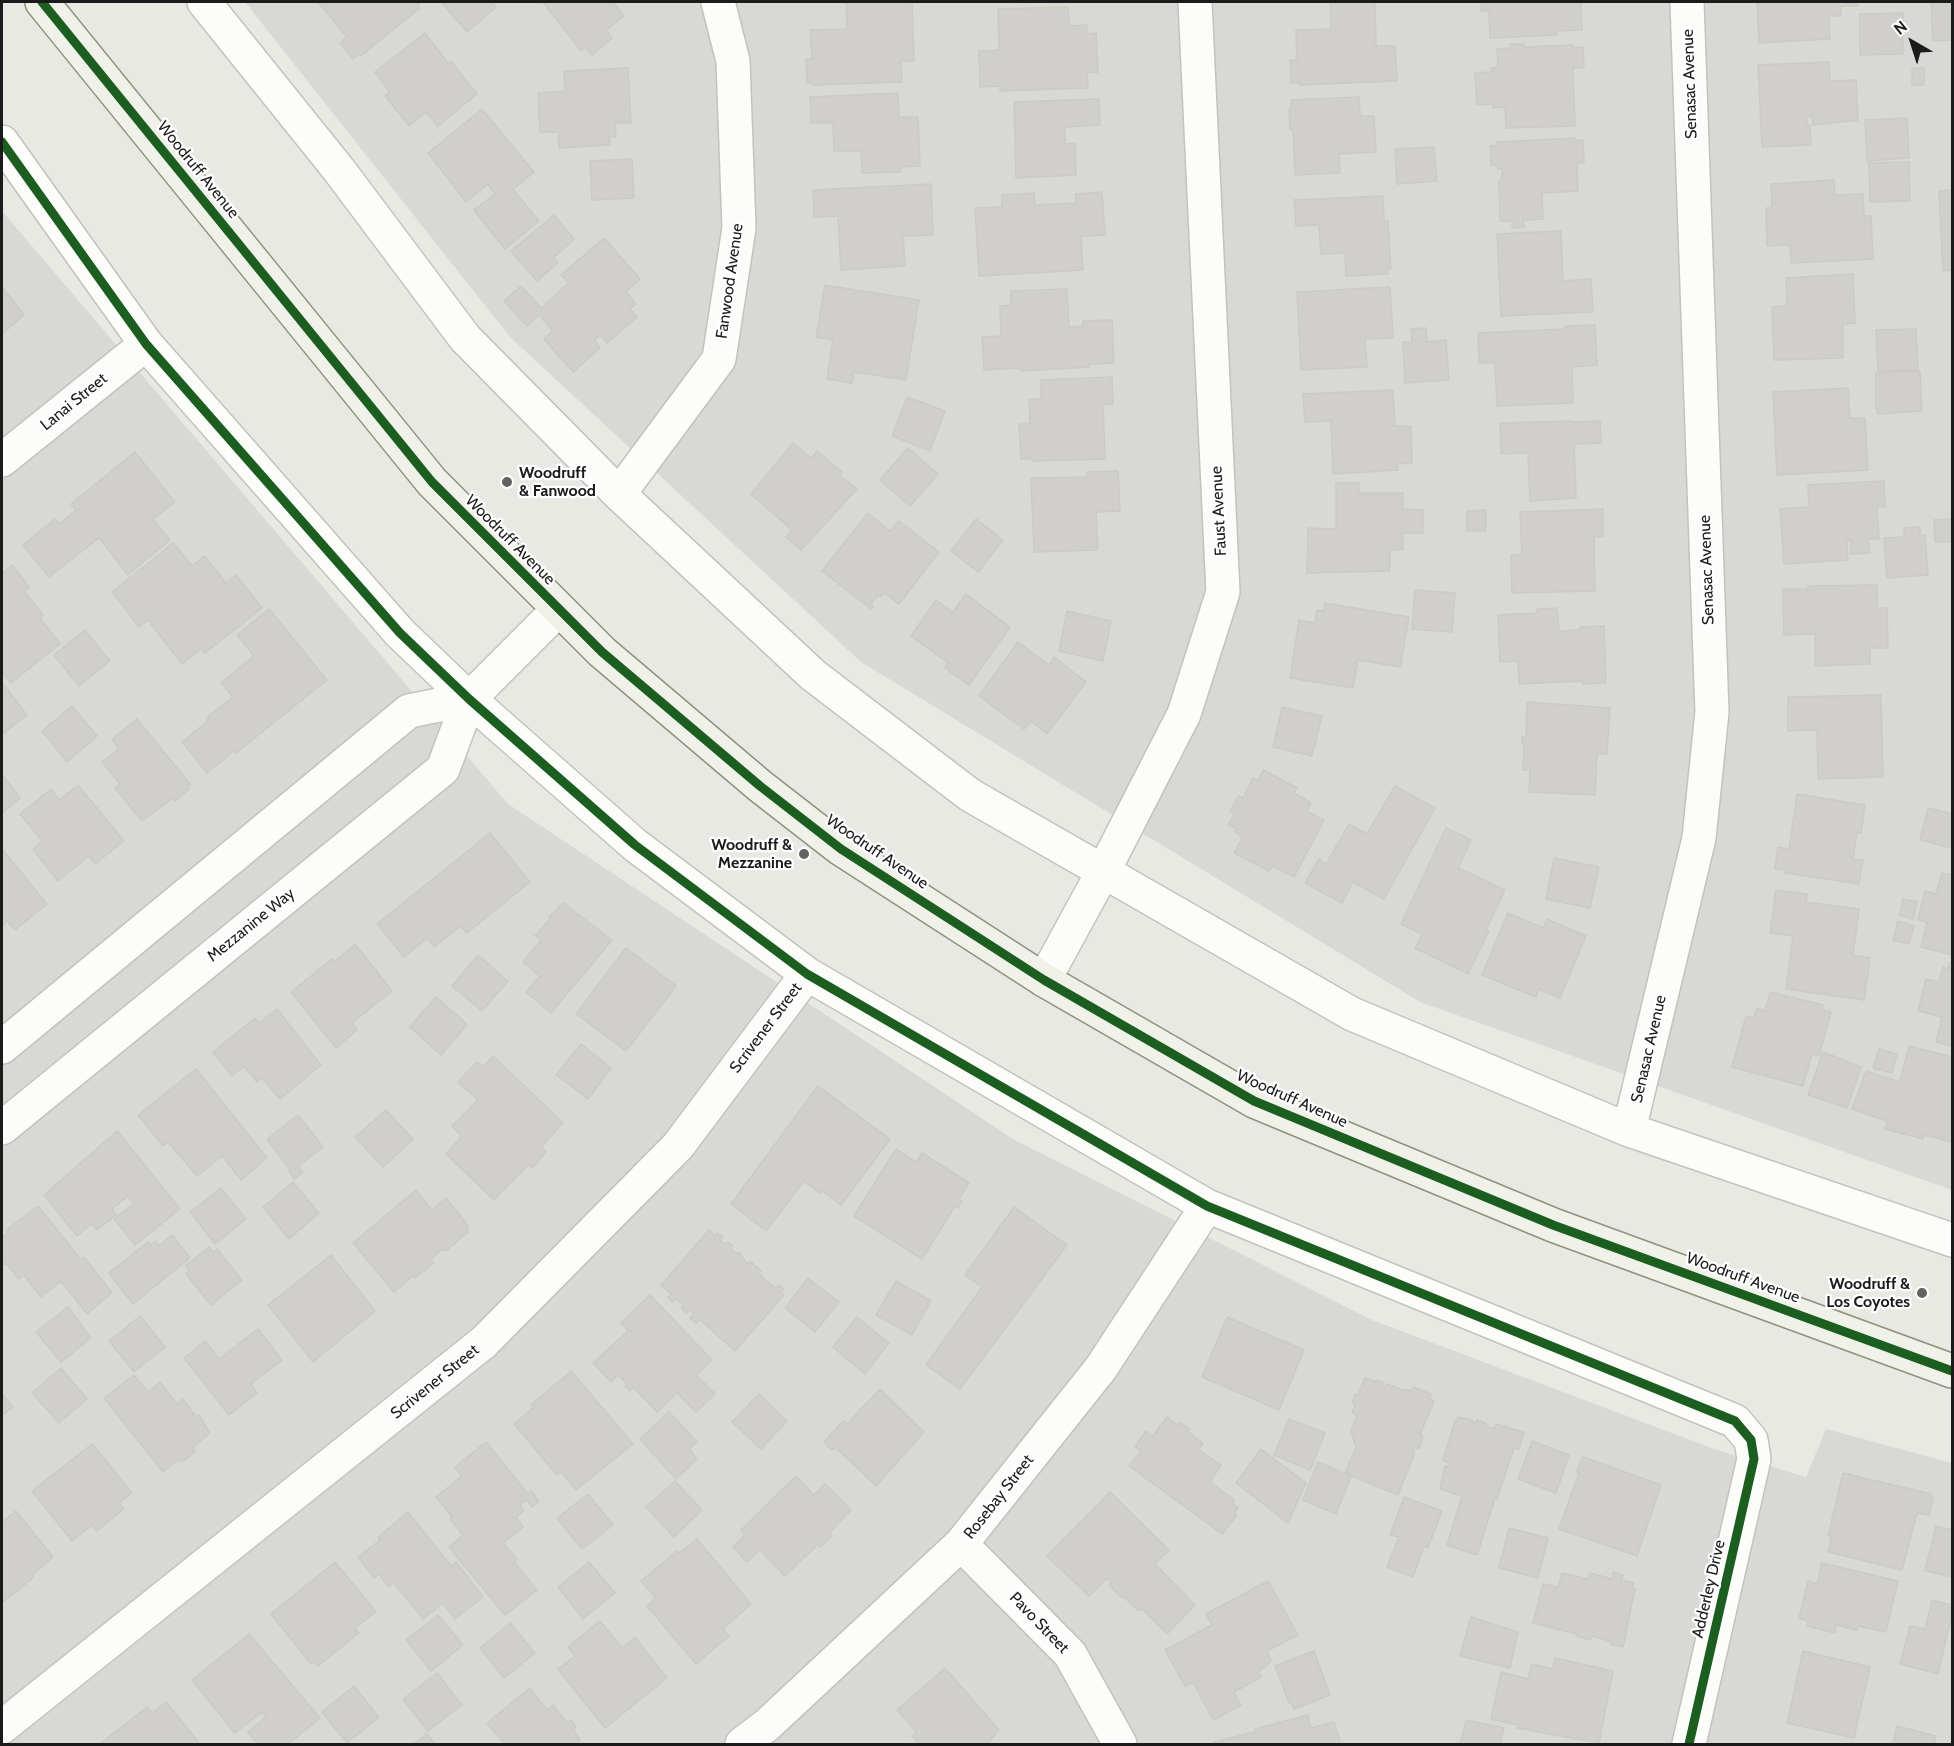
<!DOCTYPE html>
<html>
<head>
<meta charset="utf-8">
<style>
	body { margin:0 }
	#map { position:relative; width:1954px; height:1746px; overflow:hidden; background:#e9e9e4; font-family:Cabin,sans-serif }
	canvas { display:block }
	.frame { position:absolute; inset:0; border:3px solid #1b1b1b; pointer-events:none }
	.north { position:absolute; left:1882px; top:12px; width:60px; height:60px; -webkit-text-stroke:4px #fff; paint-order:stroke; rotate:321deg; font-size:16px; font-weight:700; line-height:24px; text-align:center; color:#1b1b1b }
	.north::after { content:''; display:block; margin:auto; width:21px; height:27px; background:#1b1b1b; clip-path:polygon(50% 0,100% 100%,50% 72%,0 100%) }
</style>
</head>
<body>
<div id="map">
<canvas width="1954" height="1746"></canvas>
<div class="frame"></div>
<div class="north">N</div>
</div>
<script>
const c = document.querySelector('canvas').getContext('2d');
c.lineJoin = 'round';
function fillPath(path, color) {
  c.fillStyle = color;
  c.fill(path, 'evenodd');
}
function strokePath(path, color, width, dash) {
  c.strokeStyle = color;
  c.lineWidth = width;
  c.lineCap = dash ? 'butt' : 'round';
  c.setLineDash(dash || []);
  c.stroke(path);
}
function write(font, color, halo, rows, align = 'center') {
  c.font = font + ' Cabin,sans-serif';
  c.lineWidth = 4.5;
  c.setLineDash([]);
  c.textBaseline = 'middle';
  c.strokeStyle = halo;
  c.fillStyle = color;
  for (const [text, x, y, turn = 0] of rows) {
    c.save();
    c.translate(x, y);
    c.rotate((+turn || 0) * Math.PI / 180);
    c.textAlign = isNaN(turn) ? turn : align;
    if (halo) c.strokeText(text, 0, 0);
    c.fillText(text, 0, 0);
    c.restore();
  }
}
const residential = new Path2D(`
	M245,2H1952V1190L1420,1002L861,662L510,337Z
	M2,211L508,804L1013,1139L1372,1320L1717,1450L1806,1477L1826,1429L1952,1463V1744H2Z`);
const building = new Path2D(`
	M318,2H422L417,5L420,8L361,56L359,54L353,59L340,43L347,37Z
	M441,2H492L496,7L467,32Z
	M543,2H613L624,16L606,30L612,38L592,55L586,47L581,51Z
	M846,2H912L914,61H901L902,82L813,85V82L807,83L806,59H812L810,30L847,29Z
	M1330,2H1375L1376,46H1395L1397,81L1299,85V83H1291L1290,60H1297L1296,30L1331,29Z
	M1481,2H1581L1582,30L1556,31L1557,35L1490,38L1489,11H1481Z
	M1757,2H1857L1858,6H1841V16H1829L1830,39L1759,43Z
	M1931,2H1952V40L1933,41Z
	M1068,7L1069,26L1087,25V34L1096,33L1098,72L1087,73L1088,88L1000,91V86L980,87L979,51L999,50L998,9Z
	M1903,13V54L1860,55V14Z
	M425,33L448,63L451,61L477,94L438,126L426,112L409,126L385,96L390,92L375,72Z
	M1510,44H1524V47L1573,45V48L1583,47L1584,68H1573L1575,126L1506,128L1505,107L1493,108V104L1477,105L1475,73L1491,72V68H1498L1497,49L1510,48Z
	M1829,62L1830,81L1856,80L1858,120L1813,125L1812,116L1807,117V125H1810L1811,145L1762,147L1758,65Z
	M628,68L631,123H615L616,137H609L610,145L559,148L558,132H540L538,93L565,91L564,71Z
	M1912,68H1924V85H1912Z
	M898,93L899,117H918L920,166L901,167V172L862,173L861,151H834L833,123H811L810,97Z
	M1359,97L1360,116H1374L1376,152L1339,154L1340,173L1295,175L1293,129H1290L1289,108H1291V100Z
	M1099,99L1100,125L1065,127V144L1075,143L1076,175L1016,178L1014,102Z
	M482,109L534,172L513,189L539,221L505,249L474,210L495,194L488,184L466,202L428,153Z
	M1907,118L1909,158L1867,161L1865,120Z
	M1575,138V141L1583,140L1584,163H1577L1578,191L1542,193L1543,219L1523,220L1524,227L1512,228V221H1500L1499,181L1502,180V169H1498V165H1491L1490,146L1497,145V142Z
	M1434,147L1437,181L1397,184L1395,149Z
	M632,159L634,198L592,200L590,161Z
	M1909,162L1910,201L1870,202L1869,163Z
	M1834,180L1835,195L1863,194L1864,216H1871L1873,259L1791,263L1790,245L1767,246L1766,208H1772L1771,184Z
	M931,184L933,235L903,236L905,266L841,270L838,216L814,217L813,190Z
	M1952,190V270L1943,271L1939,191Z
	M1102,192L1105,235L1081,236L1083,270L979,276L975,208L1002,207V195L1034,193L1035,205L1076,203V194Z
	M1383,196L1384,221H1388L1391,269H1387L1388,274L1346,276L1345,253L1321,254L1319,225L1296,226L1294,200Z
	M554,215L574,239L553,258L558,263L537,281L511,251Z
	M1561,231L1563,281L1591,279L1593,312L1501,316L1497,234Z
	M604,238L640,279L626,292L636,304L630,309L637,317L607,343L600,335L594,340L600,348L573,372L544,339L553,331L539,315L527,326L504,301L521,286L541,308L569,283L561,275Z
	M1853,274L1855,323L1843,324V358L1774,360L1772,307L1787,306L1786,278Z
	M825,285L919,300L906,380L854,372L852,383L827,379L833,340L816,337Z
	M2,287L24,315L2,334Z
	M1390,287L1393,338L1365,339L1367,367L1301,370L1297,292Z
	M1067,289L1069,327L1083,326V321L1112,320L1114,363L1089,364V367L1021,371V368L984,370L982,337L1001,336L1000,306L1011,305V291Z
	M1595,325L1597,365L1572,367L1573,403L1497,406L1495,363H1479L1478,333L1565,329V326Z
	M1426,328L1427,342L1446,340L1449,380L1405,383L1403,342H1412L1411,329Z
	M1916,329L1918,370L1878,371L1876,330Z
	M1920,371L1922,411L1878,414L1876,408V373Z
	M1112,377L1113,404L1103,405L1105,459L1033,461V459H1021L1019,424H1030L1029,399H1041V380Z
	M1848,388L1850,418H1865L1868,470L1777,475L1773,392Z
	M1393,390L1395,426H1411L1412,463L1397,464L1398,470L1333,474L1331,421L1305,422L1303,394Z
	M907,397L945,411L930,451L892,436Z
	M1573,421V422L1600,421L1601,443L1574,444L1576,498L1530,501L1528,453L1501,454L1500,423Z
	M793,443L811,458L817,451L842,472L840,475L857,489L801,550L786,537L792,530L751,494Z
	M908,448L938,474L910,506L880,480Z
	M135,452L175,502L153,519L170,540L128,575L99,538L49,577L23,545L55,519L59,524L76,510L71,504Z
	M1118,471L1120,511L1096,512L1098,550L1034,552L1031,478L1087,477V472Z
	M1884,481L1885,507H1877L1879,539H1868L1870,553L1851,554V541H1847L1848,560L1784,564L1780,509L1809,507L1808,485Z
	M1336,483H1359V493H1403V509L1423,510V533H1403V550H1390V571L1307,573L1308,528L1336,529Z
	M1603,509V536L1594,537L1595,591L1512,593L1511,555H1522L1520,512Z
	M1486,510V531H1467V511Z
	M868,513L890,531L899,521L939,552L899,604L884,593L881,597L878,595L871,604L873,606L871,609L822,571Z
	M976,519L1003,540L978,572L951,551Z
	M1952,519V542H1935L1934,520Z
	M1920,527V536L1925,535L1928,575L1887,578L1884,538L1904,537V528Z
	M173,543L192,566L204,556L226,583L236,575L262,608L205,653L201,649L182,664L148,620L139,627L112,592Z
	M12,565L29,587L24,591L43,615L40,618L60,644L11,683L2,672V574Z
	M1877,585V608H1887L1888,648H1870V664L1815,666V634L1784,635L1783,589H1808V586Z
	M1415,590L1455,593L1452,632L1412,629Z
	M966,594L1010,627L969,685L945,668L948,663L911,636L936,600L953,612Z
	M1325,603L1409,617L1400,667L1358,660L1353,688L1290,678L1299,620L1315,623L1317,610L1324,611Z
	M1557,608L1559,631L1580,630V627L1604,626L1606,683L1583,684V681L1519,684L1518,661L1500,662L1498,615L1537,613V609Z
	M269,609L327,680L236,753L234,751L207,773L182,742L209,720L207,717L233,697L221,683L254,656L237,635Z
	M1067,611L1111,621L1103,661L1059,651Z
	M85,630L110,661L79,686L54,655Z
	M1018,642L1049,665L1054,657L1086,682L1047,734L1031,721L1024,729L979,696Z
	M3,684L27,715L2,735V685Z
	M1881,695L1883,777L1818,779L1817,730L1788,731V697Z
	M1527,702L1610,708L1607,754H1597L1595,795L1529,792L1530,770H1523L1524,745L1522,744V737H1526Z
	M72,706L97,736L67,762L42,731Z
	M1282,707L1322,716L1312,756L1273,747Z
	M137,719L190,784L187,787L189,789L175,801L173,798L142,821L115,788L120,784L102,762L119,749L112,739Z
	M1263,770L1297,788L1294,793L1311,803L1307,811L1324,820L1294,877L1273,866L1269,871L1234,853L1243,836L1235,832L1237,829L1228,825L1235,814L1230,811L1238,796L1243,798L1253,778L1258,781Z
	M2,774L20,798L2,813Z
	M78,785L124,841L95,864L89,856L58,881L33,850L42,841L20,814L51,789L59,800Z
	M1395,786L1435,808L1384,899L1353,882L1342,903L1305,883L1319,859L1326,864L1349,824L1367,834Z
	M1797,794L1865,805L1861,833L1857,832L1853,859L1863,860L1859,884L1785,873V870L1775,869L1778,847L1789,849Z
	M1928,808L1952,814V848L1920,840Z
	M1446,828L1471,840L1458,868L1505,890L1486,930L1489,931L1468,974L1415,948L1422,934L1401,924Z
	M490,833L530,882L467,933L461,926L434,947L427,938L404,957L377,924Z
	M2,849L47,904L15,930L7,921L2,926Z
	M1554,858L1599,867L1590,908L1546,899Z
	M1942,873L1952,875V955L1921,947L1927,922L1918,920L1925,891L1936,894Z
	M1776,890L1807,894L1806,902L1859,909L1853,955L1870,958L1864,1000L1786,989L1793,936L1770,933Z
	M1903,899L1917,902L1913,919L1900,915Z
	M563,903L612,940L551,1013L526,992L540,976L523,962L541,940L535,936L550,919L549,917Z
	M1508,913L1543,928L1547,919L1586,936L1560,998L1539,989L1536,997L1482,975Z
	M1898,921L1914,926L1909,944L1893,940Z
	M355,944L392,991L352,1023L357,1030L336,1048L291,992L332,959L334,962Z
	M626,948L676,986L626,1051L576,1014Z
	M478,955L508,981L482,1011L452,986Z
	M1949,963H1952V1046L1936,1042L1942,1017L1918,1011L1926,979L1939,982L1943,967L1948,969Z
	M1770,992L1823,1005L1821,1010L1831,1012L1819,1056L1812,1054L1803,1086L1732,1067L1746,1016L1754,1018L1757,1008L1765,1011Z
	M436,997L467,1024L441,1055L410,1027Z
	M277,1009L321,1065L280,1099L262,1078L257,1082L244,1066L232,1076L213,1052L255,1018L259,1023Z
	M581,1044L611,1068L588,1099L556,1075Z
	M1909,1046L1952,1057V1142L1924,1135L1923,1139L1885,1129L1887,1121L1852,1109L1866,1071L1900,1082Z
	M1879,1049L1897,1054L1892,1073L1873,1068Z
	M1823,1052L1861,1067L1847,1108L1808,1095Z
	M493,1056L563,1123L541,1147L546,1152L532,1168L528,1165L494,1200L446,1154L462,1136L452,1126L478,1100L458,1082L477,1062L483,1067Z
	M196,1069L267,1158L241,1180L222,1156L197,1176L168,1142L163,1146L138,1115Z
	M818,1086L890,1139L841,1205L822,1191L820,1193L804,1181L766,1231L731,1204Z
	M386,1110L413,1139L383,1167L355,1137Z
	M298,1115L323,1147L298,1166L303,1172L295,1179L289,1172L291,1171L267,1139Z
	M117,1131L180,1209L135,1245L114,1219L134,1204L128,1196L112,1209L116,1215L97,1230L92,1223L77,1236L44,1195Z
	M896,1149L916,1162L922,1153L969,1183L959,1199L962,1201L958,1208L955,1206L922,1259L854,1216Z
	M293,1182L319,1213L289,1239L263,1207Z
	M221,1188L246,1219L215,1244L190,1212Z
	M416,1190L432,1210L446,1198L469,1227L466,1230L468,1232L446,1251L443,1249L431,1259L434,1263L415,1278L413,1276L394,1292L353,1243Z
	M38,1206L81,1260L84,1257L112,1293L87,1314L61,1281L41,1297L24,1275L19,1279L6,1263L2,1266V1237L9,1232L7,1230Z
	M1014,1207L1067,1245L960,1389L926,1365L982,1287L965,1275Z
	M709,1230L715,1236L718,1233L723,1237L720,1240L725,1244L727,1242L733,1246L730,1248L737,1254L739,1252L747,1264L750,1261L761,1271L759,1274L776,1289L779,1285L784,1289L781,1292L784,1295L735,1351L699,1319L696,1323L690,1318L694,1314L689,1310L687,1313L681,1308L684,1305L676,1299L673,1302L668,1298L671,1294L661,1285Z
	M172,1235L190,1258L133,1304L109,1273L148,1242L151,1245L156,1241L159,1246Z
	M209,1247L213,1252L217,1249L242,1280L211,1305L186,1274L189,1271L185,1266Z
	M331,1255L375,1311L313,1362L268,1305Z
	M808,1278L839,1302L815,1332L785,1308Z
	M896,1281L931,1301L912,1335L876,1315Z
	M650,1295L712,1360L696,1375L715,1394L696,1412L677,1393L657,1412L633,1387L630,1391L625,1386L627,1384L618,1375L611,1382L593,1363L628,1331L621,1323Z
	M68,1307L91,1338L61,1362L36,1332Z
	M140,1316L165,1347L134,1372L109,1341Z
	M857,1317L889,1343L865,1374L833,1347Z
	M1227,1317L1304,1350L1279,1410L1202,1377Z
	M258,1329L282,1360L251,1384L257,1393L229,1415L184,1358L205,1341L219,1359Z
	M61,1368L87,1399L59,1423L32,1393Z
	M571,1371L633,1444L576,1490L561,1472L557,1475L514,1424L534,1407L531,1405Z
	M134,1375L148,1392L160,1382L177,1404L183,1399L196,1417L199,1415L210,1433L192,1448L195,1452L182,1462L179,1459L163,1472L104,1398Z
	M1365,1378L1375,1382L1376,1380L1384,1383L1383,1386L1386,1387L1387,1384L1406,1391V1389L1411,1391L1413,1387L1431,1394L1430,1398L1434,1401L1420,1435L1423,1436L1419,1449L1414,1447L1412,1452H1415L1398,1495L1345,1473L1356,1447L1351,1431L1357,1415L1352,1413L1355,1404L1352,1403L1355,1394L1358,1395Z
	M880,1389L924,1432L876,1486L835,1447L832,1450L824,1442L843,1421L847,1424Z
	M2,1394L13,1407L2,1415Z
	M759,1394L787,1421L761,1449L732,1422Z
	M669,1412L697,1442L689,1449L697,1459L676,1479L640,1439Z
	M1167,1417L1178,1425L1180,1422L1189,1429L1188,1432L1203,1443L1199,1450L1221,1465L1210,1482L1235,1500L1232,1503L1238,1508L1234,1513L1237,1515L1222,1534L1129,1466L1141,1451L1135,1446L1146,1431L1153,1436Z
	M1458,1417L1472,1420L1471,1421L1476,1423L1477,1420L1486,1423L1485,1426L1495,1429L1496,1424L1524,1432L1519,1449L1514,1448L1497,1499L1495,1498L1477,1555L1447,1545L1462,1496L1440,1489L1445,1466L1448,1467L1449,1463L1443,1460L1455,1421H1457Z
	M1289,1419L1325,1433L1310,1470L1274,1455Z
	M1532,1441L1569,1455L1556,1493L1518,1479Z
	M486,1442L528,1494L531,1491L539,1501L532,1507L527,1500L520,1505L524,1510L516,1517L523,1527L503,1543L517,1559L514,1562L537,1590L505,1615L449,1547L463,1535L450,1519L452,1517L436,1497L462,1476L455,1467Z
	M92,1444L132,1493L119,1503L124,1509L97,1531L92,1525L72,1541L32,1491Z
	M1261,1449L1306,1483L1288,1523L1236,1483Z
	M1583,1457L1661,1485L1637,1556L1559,1529L1579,1473L1576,1472Z
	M1318,1462L1351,1476L1336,1514L1303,1500Z
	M1843,1473L1931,1494L1930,1497L1933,1498L1929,1515L1917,1513L1902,1570L1828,1552L1832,1536H1828Z
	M796,1476L814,1495L825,1484L851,1510L829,1533L832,1536L820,1547L817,1545L785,1576L760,1550L747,1562L733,1547L745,1535L741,1530Z
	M675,1481L702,1510L674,1537L646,1507Z
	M1110,1492L1169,1550L1155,1564L1195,1605L1167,1634L1142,1609L1139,1611L1123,1596L1122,1598L1109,1585L1111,1582L1107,1578L1089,1596L1047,1556Z
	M588,1494L613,1525L582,1549L557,1518Z
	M1404,1497L1442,1511L1428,1548L1424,1546L1413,1577L1387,1567L1399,1537L1390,1535Z
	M16,1511L53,1557L32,1575L34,1577L2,1603V1522Z
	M408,1512L451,1566L456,1562L483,1597L455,1619L443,1603L423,1619L394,1583L389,1587L379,1574L374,1578L358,1557L380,1540L378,1537Z
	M1936,1526L1952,1530V1577L1925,1571Z
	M1509,1528L1548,1538L1538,1578L1499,1568Z
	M697,1539L751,1604L723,1629L729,1636L696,1664L647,1606L656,1598L641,1581L677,1551L679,1553Z
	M335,1562L376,1612L355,1628L359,1633L318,1666L314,1662L311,1664L271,1614Z
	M589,1562L615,1593L583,1619L558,1587Z
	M1822,1563L1898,1581L1886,1632L1858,1626L1857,1630L1836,1625L1835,1633L1807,1626L1808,1621L1799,1618L1808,1581L1817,1584Z
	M1613,1572L1623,1575L1621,1580L1634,1583L1632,1589H1635L1623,1647L1610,1644V1641L1592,1636L1591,1640L1576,1636L1577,1634L1533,1623L1543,1584L1558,1587L1562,1573L1588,1579L1590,1573L1612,1579Z
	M1268,1581L1298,1635L1267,1651L1271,1660L1267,1666L1258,1672L1261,1677L1234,1692L1241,1705L1213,1720L1193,1682L1185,1686L1165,1650L1212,1625L1206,1614Z
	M1932,1600L1952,1605V1614L1938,1674L1900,1664L1910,1626L1925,1629Z
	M438,1615L463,1645L431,1671L406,1640Z
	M1471,1617L1518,1632L1510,1668L1460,1656Z
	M600,1621L622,1648L635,1637L667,1678L605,1728L558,1669L575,1656L568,1647Z
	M510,1623L535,1653L504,1678L480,1648Z
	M249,1634L320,1718L288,1744H258L248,1732L266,1717L262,1712L235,1733L192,1680Z
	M1314,1651L1330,1695L1294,1709L1291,1702L1289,1703L1275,1666Z
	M1803,1651L1870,1667L1854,1738L1787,1723Z
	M1555,1658L1613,1671L1599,1743L1517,1728L1518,1725L1491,1719L1501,1672L1528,1679L1532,1664L1553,1669Z
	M945,1668L999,1730L988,1743L919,1744L912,1736L917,1732L897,1710Z
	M437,1673L462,1705L428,1731L403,1699Z
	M354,1686L379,1717L347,1743L322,1712Z
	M530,1688L547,1710L553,1705L567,1723L571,1720L576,1727L573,1730L580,1740L575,1744H505L487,1723Z
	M166,1702L200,1744H100L147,1707L152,1713Z
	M1308,1715L1311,1728L1334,1722L1341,1744H1215L1214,1742L1255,1732V1729Z
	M1466,1720L1504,1728L1500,1744H1460Z
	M1897,1726L1936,1736L1934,1744H1893Z
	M427,1734L435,1744H413Z`);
const minor = new Path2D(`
	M204,2L339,170L465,338L619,494L813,675L970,795L1352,1014L1629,1130L1952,1240
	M2,142L146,344L400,633L469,699L635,845L807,974L1207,1206L1735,1421L1751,1440L1754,1459L1689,1744
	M2,460L146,344
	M619,494L719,359L739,228L733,61L718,2
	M1044,980L1104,870L1184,714L1223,592L1195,2
	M2,1047L409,711L469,699
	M2,1128L443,769L469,699L558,610
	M1629,1130L1699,838L1712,712L1687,2
	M961,1544L1070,1654L1120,1744
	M2,1727L484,1342L678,1146L807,974
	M742,1744L767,1725L961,1544L1101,1368L1207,1206`);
const secondary = new Path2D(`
	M42,2L432,482L602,652L760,786L841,849L1044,980L1254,1101L1553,1225L1952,1371`);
const cycleway = new Path2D(`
	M42,2L432,482L602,652L760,786L841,849L1044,980L1254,1101L1553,1225L1952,1371
	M2,142L146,344L400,633L469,699L635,845L807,974L1207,1206L1735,1421L1751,1440L1754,1459L1689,1744`);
const markers = [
	[507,482,6,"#636361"],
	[804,854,6,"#636361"],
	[1922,1293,6,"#636361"]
];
const streetNames = [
	["Senasac Avenue",1690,84,-92],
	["Woodruff Avenue",198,170,51],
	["Fanwood Avenue",730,281,-82],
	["Lanai Street",74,402,-39],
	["Faust Avenue",1219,511,-93],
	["Woodruff Avenue",510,540,45],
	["Senasac Avenue",1707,570,-92],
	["Woodruff Avenue",877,852,34],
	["Mezzanine Way",251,925,-39],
	["Scrivener Street",766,1028,-53],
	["Senasac Avenue",1649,1049,-77],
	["Woodruff Avenue",1292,1099,24],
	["Woodruff Avenue",1743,1278,20],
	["Scrivener Street",435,1382,-39],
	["Rosebay Street",999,1497,-52],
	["Adderley Drive",1709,1589,-77],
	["Pavo Street",1039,1623,46]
];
const poiNames = [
	["Woodruff",519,473,"left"],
	["& Fanwood",519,491,"left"],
	["Woodruff &",792,845],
	["Mezzanine",792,863],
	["Woodruff &",1910,1284],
	["Los Coyotes",1910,1302]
];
fillPath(residential, '#d8d8d5');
fillPath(building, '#d0cfcb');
strokePath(building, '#cccac5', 1.5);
strokePath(minor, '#c2c2c0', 36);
strokePath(secondary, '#8d927d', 36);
strokePath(minor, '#fcfcfb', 33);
strokePath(secondary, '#f0f2e9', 33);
strokePath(cycleway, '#1b5e20', 9);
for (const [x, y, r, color] of markers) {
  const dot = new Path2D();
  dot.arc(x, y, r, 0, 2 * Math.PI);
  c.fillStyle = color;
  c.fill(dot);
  strokePath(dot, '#fff', 2);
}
write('16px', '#1b1b1b', '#fff', streetNames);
write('bold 16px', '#1b1b1b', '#fff', poiNames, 'right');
</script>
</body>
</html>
